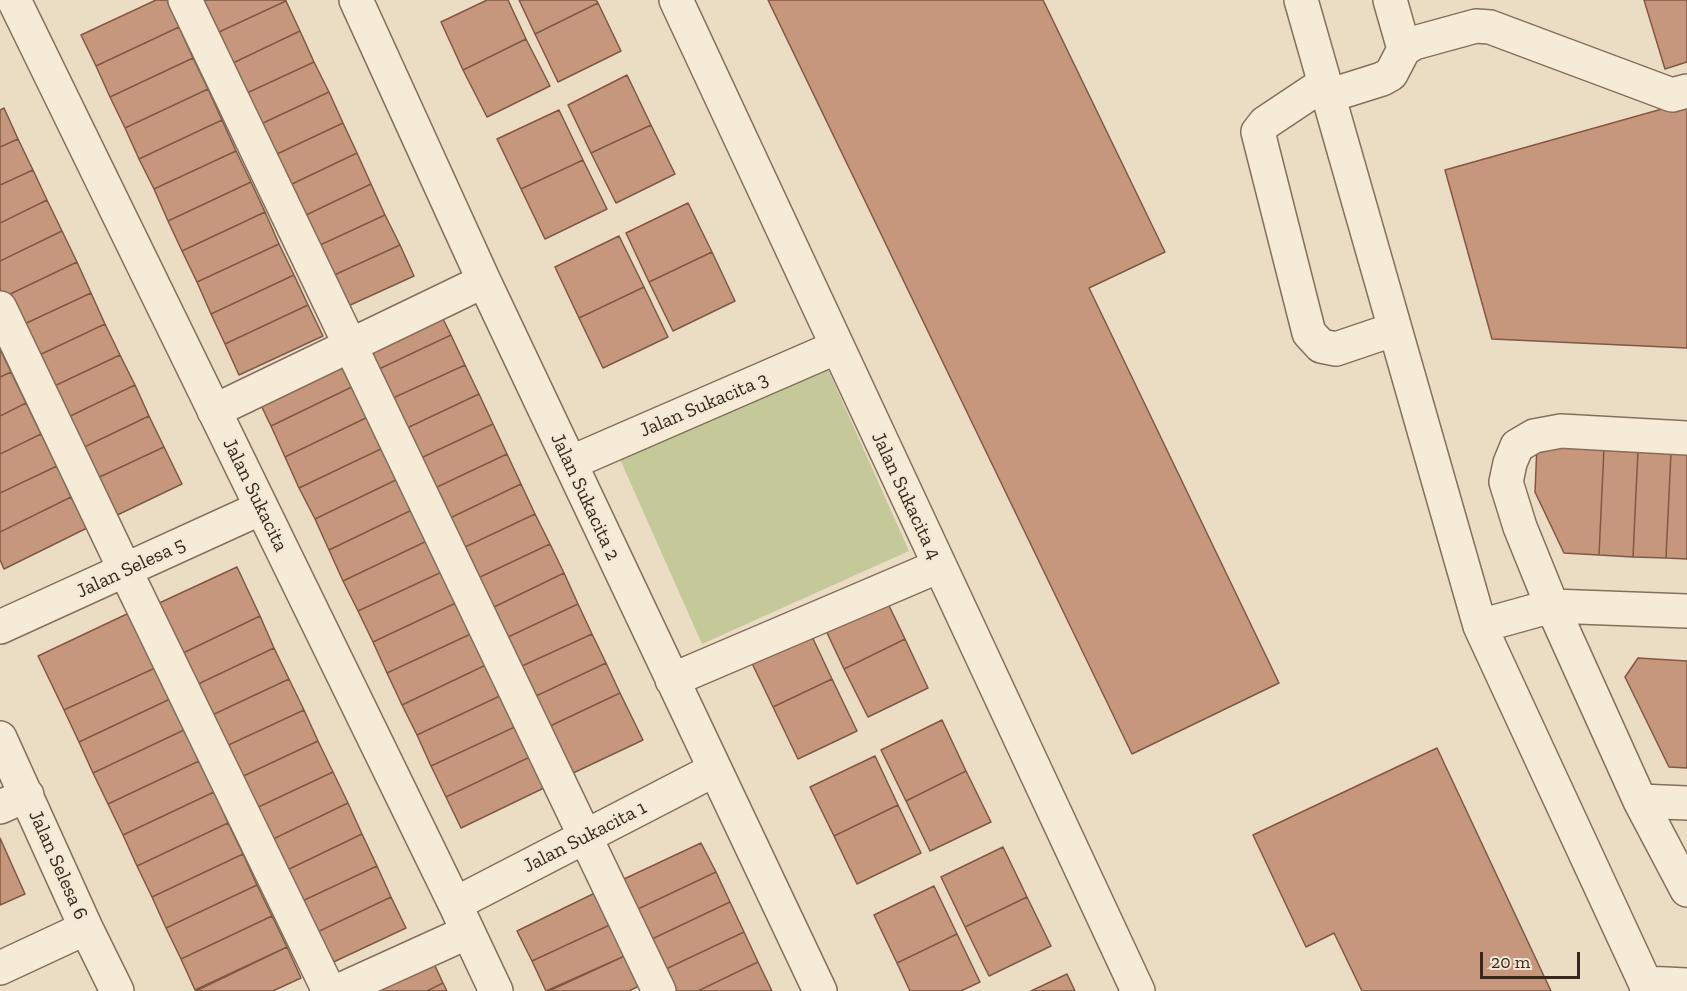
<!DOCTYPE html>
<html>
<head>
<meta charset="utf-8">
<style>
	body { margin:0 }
	#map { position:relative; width:1687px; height:991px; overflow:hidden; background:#ebddc4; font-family:"Zilla Slab",serif }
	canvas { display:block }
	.scale { position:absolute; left:1480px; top:952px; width:100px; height:27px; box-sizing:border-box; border:3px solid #35281f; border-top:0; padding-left:8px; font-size:18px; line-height:21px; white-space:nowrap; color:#35281f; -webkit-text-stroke:4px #f3e8d3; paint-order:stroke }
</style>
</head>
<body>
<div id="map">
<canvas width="1687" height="991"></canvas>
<div class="scale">20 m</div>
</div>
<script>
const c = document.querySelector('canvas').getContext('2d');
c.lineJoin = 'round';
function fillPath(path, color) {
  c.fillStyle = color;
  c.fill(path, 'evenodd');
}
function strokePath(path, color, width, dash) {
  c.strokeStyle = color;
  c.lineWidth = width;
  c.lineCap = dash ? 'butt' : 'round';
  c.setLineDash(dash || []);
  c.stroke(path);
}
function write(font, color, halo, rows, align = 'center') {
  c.font = font + ' "Zilla Slab",serif';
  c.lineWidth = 5;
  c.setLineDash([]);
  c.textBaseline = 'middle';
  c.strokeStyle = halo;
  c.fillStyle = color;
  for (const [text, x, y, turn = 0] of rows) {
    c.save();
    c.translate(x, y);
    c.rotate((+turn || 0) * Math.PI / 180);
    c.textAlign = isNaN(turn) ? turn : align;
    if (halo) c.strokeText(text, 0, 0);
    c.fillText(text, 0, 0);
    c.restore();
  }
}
const green = new Path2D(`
	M826,365L909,551L702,644L619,457Z`);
const building = new Path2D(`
	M156,0H167L179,27L96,66L81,35Z
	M207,0H286V1L219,32L204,1Z
	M487,0H508L526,39L463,70L441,22Z
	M519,0H596L598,3L535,34Z
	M768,0H1043L1165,252L1089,288L1279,683L1132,754Z
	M1644,0H1687V62L1665,69Z
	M286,1L300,31L233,63L219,32Z
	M598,3L621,51L558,82L535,34Z
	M179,27L193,58L110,97L96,66Z
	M300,31L314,62L247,93L233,63Z
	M526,39L550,86L487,117L463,70Z
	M193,58L208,89L125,128L110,97Z
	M314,62L329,92L261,124L247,93Z
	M627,75L651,125L591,153L568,105Z
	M208,89L222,120L139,159L125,128Z
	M329,92L343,123L275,155L261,124Z
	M1687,102V348L1492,339L1445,170Z
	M4,108L18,139L0,147V110Z
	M559,110L583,160L521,189L497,139Z
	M222,120L236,151L154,189L139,159Z
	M343,123L357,153L290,185L275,155Z
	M651,125L675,174L616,203L591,153Z
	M18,139L33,170L0,185V147Z
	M236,151L251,182L168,221L154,189Z
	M357,153L371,184L304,216L290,185Z
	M583,160L607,209L545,239L521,189Z
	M33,170L47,200L0,223V185Z
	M251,182L265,212L182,251L168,221Z
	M371,184L385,215L318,246L304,216Z
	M47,200L62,231L0,261V223Z
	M688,203L712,252L649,282L626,233Z
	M265,212L279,244L197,282L182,251Z
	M385,215L400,245L332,276L318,246Z
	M62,231L77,262L4,297L0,289V261Z
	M619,236L644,287L579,318L555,267Z
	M279,244L294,275L211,314L197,282Z
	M400,245L414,276L346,307L332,276Z
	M712,252L735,301L673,331L649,282Z
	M77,262L91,293L18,327L4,297Z
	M294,275L308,305L225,344L211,314Z
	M644,287L668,337L603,368L579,318Z
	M91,293L105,324L33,358L18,327Z
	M308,305L323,336L239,375L225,344Z
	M436,305L451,335L379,369L365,339Z
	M105,324L120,355L48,389L33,358Z
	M451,335L465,365L393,398L379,369Z
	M0,349L11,372L0,377Z
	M343,354L358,384L271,426L256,395Z
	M120,355L135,385L62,420L48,389Z
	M465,365L479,394L407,428L393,398Z
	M11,372L26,403L0,416V377Z
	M358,384L372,415L285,457L271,426Z
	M135,385L149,416L76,451L62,420Z
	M479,394L493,424L421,458L407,428Z
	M26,403L41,434L0,454V416Z
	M372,415L387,446L299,488L285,457Z
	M149,416L164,447L91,481L76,451Z
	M493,424L507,454L435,488L421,458Z
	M41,434L57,466L0,493V454Z
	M1537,445L1604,448L1599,555L1564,553L1535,492Z
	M387,446L402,477L315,519L299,488Z
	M164,447L182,484L109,519L91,481Z
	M1604,448L1638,450L1633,557L1599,555Z
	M1638,450L1671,452L1666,558L1633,557Z
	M1671,452H1687V559L1666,558Z
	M507,454L521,484L450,518L435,488Z
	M57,466L71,497L0,532V493Z
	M402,477L416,508L329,550L315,519Z
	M521,484L535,514L463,548L450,518Z
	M71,497L87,528L4,569L0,560V532Z
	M416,508L431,539L343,581L329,550Z
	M535,514L550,544L478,578L463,548Z
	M431,539L446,570L358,611L343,581Z
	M550,544L564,573L492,608L478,578Z
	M237,567L260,616L179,655L155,605Z
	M446,570L460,601L373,642L358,611Z
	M564,573L578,604L506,638L492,608Z
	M882,591L905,639L844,669L821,620Z
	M460,601L475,632L387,673L373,642Z
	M578,604L592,634L520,667L506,638Z
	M129,613L155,668L64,710L38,656Z
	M260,616L274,648L194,686L179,655Z
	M807,626L832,679L773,707L748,655Z
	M475,632L490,663L402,705L387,673Z
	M592,634L606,663L534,697L520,667Z
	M905,639L928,688L868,717L844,669Z
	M274,648L289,679L208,717L194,686Z
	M1638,658L1687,661V768L1669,767L1625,677Z
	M490,663L504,694L417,735L402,705Z
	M606,663L620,693L548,727L534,697Z
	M155,668L170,699L79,742L64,710Z
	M289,679L304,710L222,748L208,717Z
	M832,679L857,731L798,759L773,707Z
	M620,693L643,740L571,774L548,727Z
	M504,694L519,725L431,766L417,735Z
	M170,699L184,730L93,773L79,742Z
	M304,710L318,741L237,779L222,748Z
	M942,720L966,771L906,801L881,750Z
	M519,725L534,755L446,797L431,766Z
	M184,730L199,761L108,804L93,773Z
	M318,741L333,772L252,810L237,779Z
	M1437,748L1551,991H1362L1334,933L1306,947L1253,835Z
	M534,755L548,786L461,828L446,797Z
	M875,756L898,805L834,836L810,787Z
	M199,761L214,792L123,835L108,804Z
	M966,771L991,822L930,851L906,801Z
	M333,772L348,803L267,842L252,810Z
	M214,792L228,823L137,866L123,835Z
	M348,803L362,834L281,873L267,842Z
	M898,805L921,853L857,884L834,836Z
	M228,823L243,854L152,897L137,866Z
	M362,834L377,866L296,904L281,873Z
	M0,838L25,894L0,905Z
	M701,843L716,872L638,909L624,879Z
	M1003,847L1027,897L965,927L941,877Z
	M243,854L257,885L166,928L152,897Z
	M377,866L391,897L311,935L296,904Z
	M716,872L730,902L652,939L638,909Z
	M257,885L272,916L181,959L166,928Z
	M934,886L957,934L897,963L874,915Z
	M599,891L614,923L532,961L517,931Z
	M391,897L406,928L325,966L311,935Z
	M1027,897L1051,946L989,976L965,927Z
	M730,902L744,932L666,969L652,939Z
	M272,916L287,947L195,990L181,959Z
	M614,923L629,954L546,991L532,961Z
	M744,932L758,962L698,991H677L666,969Z
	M957,934L980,982L961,991H910L897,963Z
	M287,947L301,978L273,991H196Z
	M429,953L443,983L427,991H350Z
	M629,954L643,984L629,991H549Z
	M758,962L772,991H698Z
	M1067,974L1075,991H1031Z
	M443,983L447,991H427Z`);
const minor = new Path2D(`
	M14,0L455,904L496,991
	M185,0L659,991
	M356,0L484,281L820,991
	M676,0L1138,991
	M1301,0L1480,626L1649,991
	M1390,0L1404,49
	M1325,83L1265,123L1258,132L1309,333L1321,346L1336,349L1395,329
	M1328,96L1382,79L1391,74L1404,49L1414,43L1476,26L1490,27L1672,95L1687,91
	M0,308L125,570L329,991
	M214,411L484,281
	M1687,438L1561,431L1534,436L1517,446L1510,463L1506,482L1520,527L1552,606L1640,801L1687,890
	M570,463L837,347
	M1480,626L1552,606L1687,611
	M0,627L261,508
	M672,680L939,566
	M0,738L86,928L117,991
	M1640,801L1687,803
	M0,807L27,795
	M455,904L714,770
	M0,968L86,928
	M1645,983L1687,985
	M338,991L468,932`);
const streetNames = [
	["Jalan Sukacita 3",704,405,-23],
	["Jalan Sukacita",255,495,64],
	["Jalan Sukacita 4",906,496,65],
	["Jalan Sukacita 2",585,497,65],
	["Jalan Selesa 5",131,568,-25],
	["Jalan Sukacita 1",585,837,-27],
	["Jalan Selesa 6",58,865,66]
];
fillPath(green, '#c5c899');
fillPath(building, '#c6977d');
strokePath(building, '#815843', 1.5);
strokePath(minor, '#846f5c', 36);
strokePath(minor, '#f6ebd7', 33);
write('20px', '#35281f', '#f3e8d3', streetNames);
</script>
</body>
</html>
